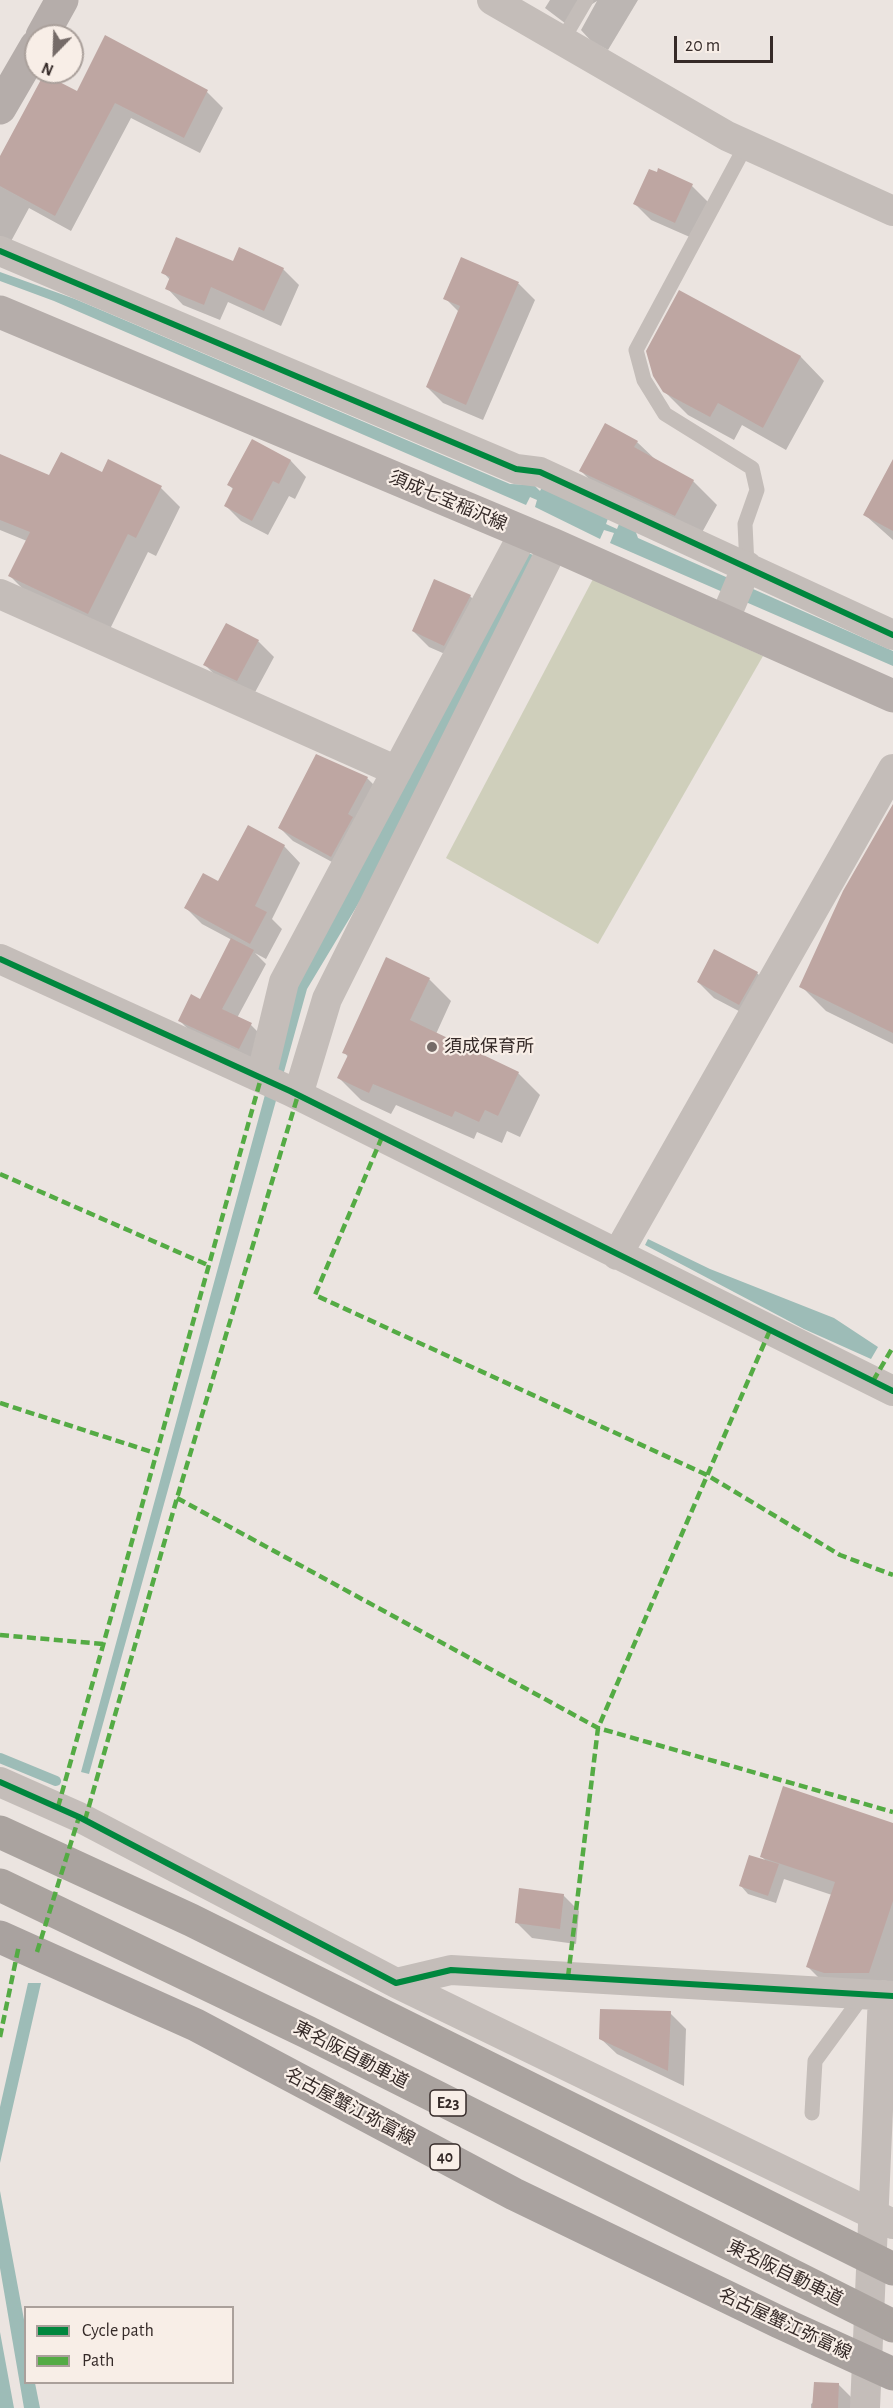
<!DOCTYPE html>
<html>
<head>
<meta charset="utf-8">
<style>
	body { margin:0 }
	#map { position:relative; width:893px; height:2408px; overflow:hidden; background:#ebe4e0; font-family:"Alegreya Sans",sans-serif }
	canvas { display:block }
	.legend { position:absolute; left:24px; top:2306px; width:210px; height:78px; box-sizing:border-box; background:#f8eee7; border:2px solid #aaa09b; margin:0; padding:8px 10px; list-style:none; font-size:18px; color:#352a28 }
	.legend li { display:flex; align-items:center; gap:12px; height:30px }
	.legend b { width:30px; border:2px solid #aaa09b }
	.north { position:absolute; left:24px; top:24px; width:60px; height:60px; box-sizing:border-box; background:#f8eee7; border:2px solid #aaa09b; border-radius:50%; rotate:203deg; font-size:16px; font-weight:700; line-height:24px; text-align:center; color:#352a28 }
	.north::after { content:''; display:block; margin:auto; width:21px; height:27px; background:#756b68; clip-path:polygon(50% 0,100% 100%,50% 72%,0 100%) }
	.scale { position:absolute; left:674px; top:36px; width:99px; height:27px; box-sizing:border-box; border:3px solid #352a28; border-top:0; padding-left:8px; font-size:18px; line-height:21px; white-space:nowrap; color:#352a28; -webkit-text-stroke:4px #f8eee7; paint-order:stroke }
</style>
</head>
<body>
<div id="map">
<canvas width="893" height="2408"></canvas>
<ul class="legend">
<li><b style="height:8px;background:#00873e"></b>Cycle path</li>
<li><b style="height:8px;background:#54ab44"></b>Path</li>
</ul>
<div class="north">N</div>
<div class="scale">20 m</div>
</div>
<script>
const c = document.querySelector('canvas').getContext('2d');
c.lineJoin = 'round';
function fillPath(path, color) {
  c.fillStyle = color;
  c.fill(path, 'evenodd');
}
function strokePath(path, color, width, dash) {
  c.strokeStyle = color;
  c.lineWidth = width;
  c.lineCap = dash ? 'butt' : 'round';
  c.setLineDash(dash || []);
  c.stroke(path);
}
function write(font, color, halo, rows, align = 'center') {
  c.font = font + ' "Alegreya Sans","Noto Sans JP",sans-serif';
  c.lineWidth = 4.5;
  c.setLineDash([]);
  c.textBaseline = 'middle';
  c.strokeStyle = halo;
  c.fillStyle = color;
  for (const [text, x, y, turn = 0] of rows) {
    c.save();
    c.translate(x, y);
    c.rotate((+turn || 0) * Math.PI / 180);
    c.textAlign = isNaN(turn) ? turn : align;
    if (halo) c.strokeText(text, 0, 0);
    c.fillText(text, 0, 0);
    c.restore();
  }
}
const green = new Path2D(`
	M593,579L763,656L598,944L446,858Z`);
const water = new Path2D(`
	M0,272L75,299L510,484L534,485L540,491L544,483L610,513L606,524L617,529L621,519L633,524L638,538L893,651V666L610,543L614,533L604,530L600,539L535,507L537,500L530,497L526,505L54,301L0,281Z
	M521,550L533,555L378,871L307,989L89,1774L81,1772L294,988Z
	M648,1239L710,1269L834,1318L878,1347L871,1359L804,1329L645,1245Z
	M28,1983H41L0,2163V2107Z
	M0,2191L25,2325L26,2382L35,2383L40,2408H24L0,2268Z
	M0,2332L14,2408H0Z`);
const shadow = new Path2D(`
	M550,0H638L608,50L592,42L581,30L597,1L589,6L574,30L545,8Z
	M106,37L207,92L223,108L200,153L131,118L71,231L29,208L9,245L0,240V159L77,93Z
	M658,174L692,186L708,202L692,238L651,220L635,204Z
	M461,259L519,284L535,300L483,420L443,403L427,387L459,312L445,298Z
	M234,263L283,269L299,285L281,326L228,302L220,320L183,305L167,288L170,280L163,272Z
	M680,292L801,357L824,381L786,450L742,425L734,440L688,415L664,391Z
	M252,441L291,461L306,477L295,499L289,496L268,535L241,521L226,506L234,490L229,485Z
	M637,442L657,461L693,481L717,505L699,538L604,494L581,471Z
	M0,456L50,477L103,474L161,488L180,507L156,556L148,552L108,633L29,595L10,576L27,541L0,530Z
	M893,462V540L865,515Z
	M435,581L470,596L486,612L461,661L429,647L413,631Z
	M258,641L274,657L253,696L221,681L205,665Z
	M317,756L367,778L380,791L345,869L293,841L279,827Z
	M893,807V1044L826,1011L801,986Z
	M284,846L300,863L272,919L282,929L266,959L255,953L266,964L237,1018L251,1025L264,1038L253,1061L193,1034L180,1021L200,1001L232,940L202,924L186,908L218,883Z
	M757,973L773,989L756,1020L714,998L698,982Z
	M429,979L451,1001L436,1034L518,1073L540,1095L520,1137L507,1131L502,1143L477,1132L474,1139L396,1105L391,1114L361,1100L339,1078L348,1057L344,1052Z
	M893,1824V1993L831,1990L808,1967L832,1895L784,1879L776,1903L748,1894L741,1886L767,1862L761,1856Z
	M563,1895L579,1911L576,1944L532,1938L516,1922Z
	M670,2013L686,2029L684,2086L617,2054L600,2038Z
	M838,2384L853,2399V2408H811V2404Z`);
const stream = new Path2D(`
	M0,1758L56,1781`);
const building = new Path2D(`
	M105,35L208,90L184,138L115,103L55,216L0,186V156L44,74L77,91Z
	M658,168L693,184L675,223L633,204L649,169L657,172Z
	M176,237L233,261L239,247L284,268L264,311L211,287L204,305L165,289L170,277L161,273Z
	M461,257L519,282L466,405L426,387L460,306L443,299Z
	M679,290L801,356L763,428L718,403L710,417L663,392L653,376L646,351Z
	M605,423L638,441L634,447L694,480L675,516L579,471Z
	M252,439L291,460L279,484L273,481L252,521L224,506L233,488L227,485Z
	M61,452L102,472L108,459L162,486L136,538L128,534L88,614L8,576L30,532L0,520V454L49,475Z
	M893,459V531L863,515Z
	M434,579L471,595L444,646L412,631Z
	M226,623L259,640L237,681L203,665Z
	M316,754L368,777L348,814L353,817L331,857L278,828Z
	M893,804V1033L799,987L843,891Z
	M248,825L285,845L255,906L267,912L250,944L184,908L203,873L218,881Z
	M231,938L254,950L222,1009L252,1023L239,1049L178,1021L191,994L200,999Z
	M714,949L758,972L739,1005L697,982Z
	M386,957L430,978L410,1020L519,1072L498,1116L485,1110L479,1122L455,1111L452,1117L373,1084L369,1093L337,1078L348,1055L342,1053Z
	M783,1786L893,1823V1901L869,1973H824L806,1967L835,1882L760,1857Z
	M749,1855L779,1864L768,1896L739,1886Z
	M519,1888L564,1894L560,1929L515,1923Z
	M600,2009L671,2011L668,2071L599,2039Z
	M814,2382L839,2383L838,2408H812Z`);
const lane = new Path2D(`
	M562,41L586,0
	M746,145L636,350L644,380L665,414L752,468L757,490L745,524L747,566
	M812,2113L815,2061L864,1994`);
const street = new Path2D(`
	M492,0L727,136L893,211
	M0,251L516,469L540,472L893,635
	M0,594L397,771
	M724,621L747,566
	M0,959L290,1091L893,1391
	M261,1078L284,982L524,533
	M298,1095L327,999L554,545
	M617,1255L893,769
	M0,1782L79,1817L396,1983L451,1970L893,1996
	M396,1983L893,2224
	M865,2408L883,1995`);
const secondary = new Path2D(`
	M42,36L62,0
	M0,108L36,46
	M0,312L554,545L893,696`);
const primary = new Path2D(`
	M0,1937L196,2025L514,2194L779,2322L893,2374`);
const highwayBridge = new Path2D(`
	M0,1832L191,1920L893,2269
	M0,1885L307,2032L893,2326`);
const quiet = new Path2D(`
	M382,1137L315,1295L707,1475L840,1555L893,1575
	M0,1174L210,1266
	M873,1381L893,1347
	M0,1403L158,1454
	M177,1498L598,1728L893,1812
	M0,1635L103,1644
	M58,1807L261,1078
	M85,1820L177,1498L298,1095
	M37,1952L79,1817
	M568,1977L598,1728L770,1330
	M0,2037L19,1945`);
const cycleway = new Path2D(`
	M0,251L516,469L540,472L893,635
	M0,959L290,1091L893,1391
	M0,1782L79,1817L396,1983L451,1970L893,1996`);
const markers = [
	[432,1047,6,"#756b68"]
];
const shields = [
	[448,2103,36],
	[445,2157,30]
];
const shieldNames = [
	["E23",448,2103],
	["40",445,2157]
];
const streetNames = [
	["須成七宝稲沢線",448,501,23],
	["東名阪自動車道",351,2055,27],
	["名古屋蟹江弥富線",350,2107,28],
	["東名阪自動車道",785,2273,26],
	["名古屋蟹江弥富線",785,2324,25]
];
const poiNames = [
	["須成保育所",444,1047]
];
fillPath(green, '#cfcfbb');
fillPath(water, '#9dbcb7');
fillPath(shadow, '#0003');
strokePath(stream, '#9dbcb7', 10);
fillPath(building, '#bea6a2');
strokePath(lane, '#c4bdb9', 15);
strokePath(street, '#c4bdb9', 30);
strokePath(secondary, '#b5adaa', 33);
strokePath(primary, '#a9a29f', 33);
strokePath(highwayBridge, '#aaa39f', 33);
strokePath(quiet, '#54ab44', 4.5, [9, 4.5]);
strokePath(cycleway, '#00873e', 6);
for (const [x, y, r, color] of markers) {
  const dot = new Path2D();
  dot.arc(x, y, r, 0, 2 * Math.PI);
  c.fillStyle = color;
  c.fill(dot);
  strokePath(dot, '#f8eee7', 2);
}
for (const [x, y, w] of shields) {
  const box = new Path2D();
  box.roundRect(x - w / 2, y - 13, w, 26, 4.5);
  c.fillStyle = '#f8eee7';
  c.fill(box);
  strokePath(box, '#352a28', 1.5);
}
write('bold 16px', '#352a28', null, shieldNames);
write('18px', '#352a28', '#f8eee7', streetNames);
write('18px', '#352a28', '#f8eee7', poiNames, 'left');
</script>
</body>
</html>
